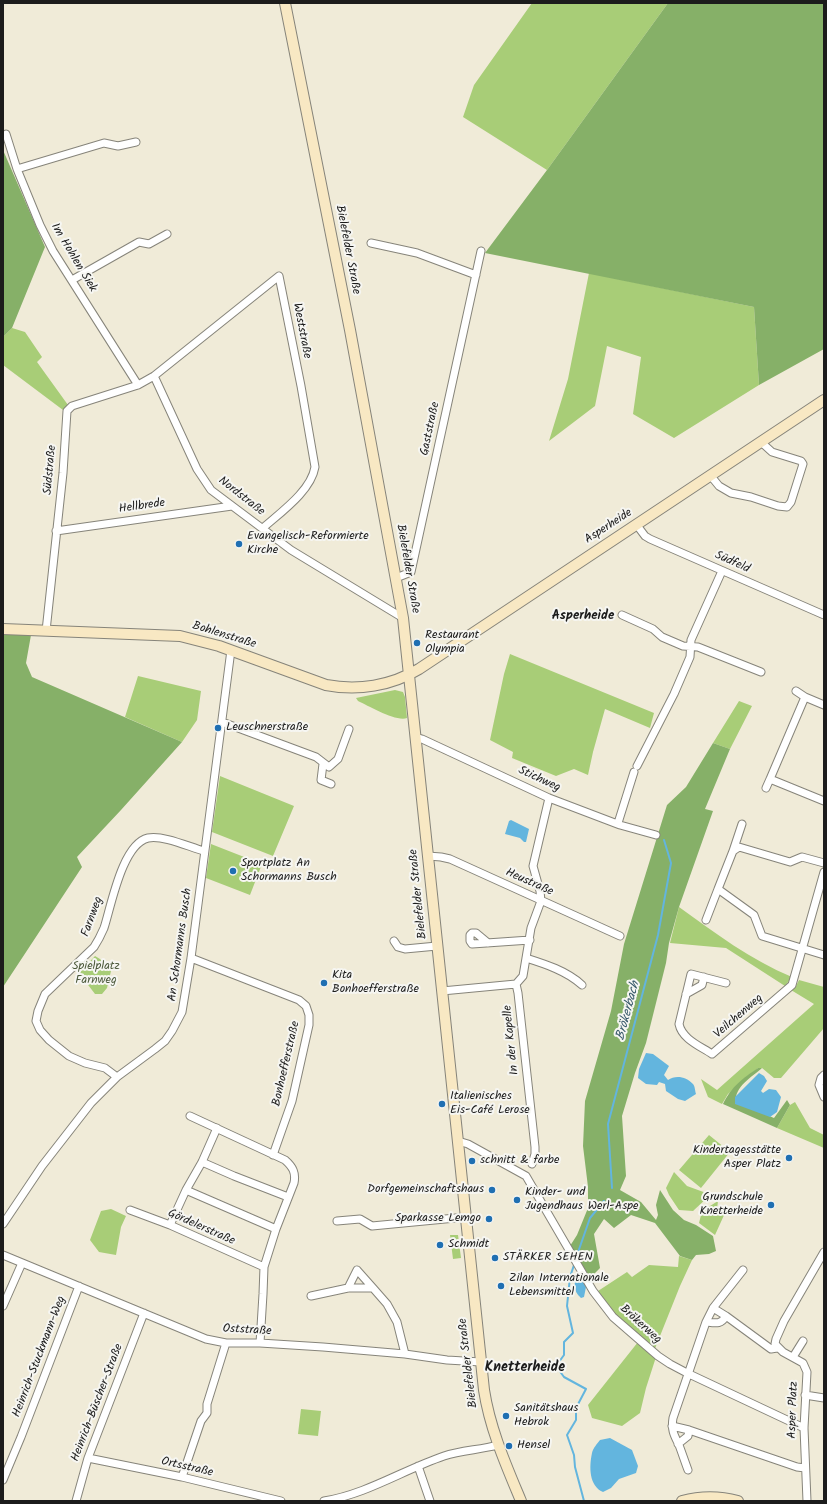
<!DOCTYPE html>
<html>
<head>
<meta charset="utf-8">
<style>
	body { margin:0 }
	#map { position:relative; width:827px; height:1504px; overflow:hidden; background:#f0ebd8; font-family:Kalam,sans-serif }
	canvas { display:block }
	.frame { position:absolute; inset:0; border:4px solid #1c1c1c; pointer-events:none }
</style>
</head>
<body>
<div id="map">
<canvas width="827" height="1504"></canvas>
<div class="frame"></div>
</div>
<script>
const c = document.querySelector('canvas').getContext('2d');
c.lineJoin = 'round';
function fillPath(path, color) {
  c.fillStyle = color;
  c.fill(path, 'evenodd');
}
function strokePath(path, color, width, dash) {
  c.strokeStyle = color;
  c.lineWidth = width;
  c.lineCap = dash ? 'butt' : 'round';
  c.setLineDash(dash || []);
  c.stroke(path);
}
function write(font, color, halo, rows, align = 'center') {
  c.font = font + ' Kalam,sans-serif';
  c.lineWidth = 4;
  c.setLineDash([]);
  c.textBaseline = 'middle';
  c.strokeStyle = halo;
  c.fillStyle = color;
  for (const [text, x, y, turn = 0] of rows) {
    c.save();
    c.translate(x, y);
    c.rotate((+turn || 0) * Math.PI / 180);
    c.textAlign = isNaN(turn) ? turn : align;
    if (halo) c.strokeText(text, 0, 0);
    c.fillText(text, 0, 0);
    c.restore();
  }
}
const green = new Path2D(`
	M532,3H668L547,170L463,117L474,85Z
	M589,273L754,307L759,385L674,438L633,414L641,357L607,346L595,406L549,441L568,379Z
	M12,328L25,332L42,357L37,362L68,405L63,410L3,365V337Z
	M510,654L654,713L650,728L605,709L593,752L588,775L574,769L556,776L512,758L513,752L490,740L504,674Z
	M138,676L201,691L197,720L182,742L125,717Z
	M395,690L403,692L405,697L407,718C396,722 369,706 358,701L356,698Z
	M739,701L752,706L730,749L713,743Z
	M220,776L294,806L273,856L212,832Z
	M211,844L262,864L250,895L206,878Z
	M679,907C715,933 751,960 792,977L785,986L726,948L670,943Z
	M95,956L100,959L111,971L107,988L102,994H95L79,973Z
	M799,980L824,987V1028L781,1078H774L762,1068H758L728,1094L722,1104L708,1097L701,1079L717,1090L814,1004L791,990L796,986Z
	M795,1102L810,1128L824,1135V1148L777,1128L790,1105Z
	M709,1135L730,1152L701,1188L679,1170Z
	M674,1172L687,1186L709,1194L708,1197L693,1211L679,1210L669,1195L666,1188Z
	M718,1201L717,1209L725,1213L715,1235L699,1223L702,1211Z
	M111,1209L126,1216L121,1227L116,1255L99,1252L90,1240L101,1211Z
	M450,1235H458L461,1258L453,1259Z
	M679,1256L692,1260L680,1286L654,1351L614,1316L598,1291L627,1272L632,1277L649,1265L678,1267Z
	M638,1342L656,1357L646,1388L640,1413L622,1426L592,1418L588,1405Z
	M301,1409L321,1411L318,1436L298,1434Z`);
const forest = new Path2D(`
	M668,3H824V349L759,385L754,307L485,253L547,170Z
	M3,150L45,247L12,328L3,337Z
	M3,634L31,635L26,663L32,677L182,742L121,810L77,857L82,867L3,987Z
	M713,743L730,749L705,809L713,811L679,907L669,943L666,963L646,1043L635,1073L622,1116L626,1176L620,1190L641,1202L656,1220L658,1215L656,1205L660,1190L673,1210L684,1220L696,1225L713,1236L716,1251L709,1254L696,1255L692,1260L680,1256L655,1223L631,1215L614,1228L604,1219L594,1234L600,1268L589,1279L570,1246L577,1235L588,1208V1187L583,1146L585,1101L611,1011L624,944L667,805L686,787Z
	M758,1068H762C752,1077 734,1087 736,1102L774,1118L787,1100L790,1105L777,1128L723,1104C732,1086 742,1079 758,1068Z`);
const water = new Path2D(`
	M511,820L529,829L526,842H524L520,838L505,834L509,821Z
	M646,1053L653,1054L669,1066L664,1075L668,1080C675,1075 686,1076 693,1084C695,1086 695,1091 696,1094L685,1101L678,1099L666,1091L665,1084L659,1082L657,1085L646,1084L638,1078L639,1069Z
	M759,1073L764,1076L767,1081L761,1091L763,1093L769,1089L776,1090L781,1097L777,1112L770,1117L735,1104V1097Z
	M578,1272L586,1287L584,1297L581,1298C572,1290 574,1282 578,1272Z
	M610,1438L632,1450L638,1466L636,1473L619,1479L611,1488L603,1492C589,1486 589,1467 592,1453C593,1448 597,1444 600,1440Z`);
const stream = new Path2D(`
	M612,1188L608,1124L658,935L671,863L664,840
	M576,1258L590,1218L604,1201
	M575,1262L570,1277L567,1306L573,1333L564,1342V1355L556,1366L564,1377L586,1389L576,1408V1420L567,1435L574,1455L575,1467L584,1501`);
const street = new Path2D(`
	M6,134L17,169L40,225L53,251L138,385
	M17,169L104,143L118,146L136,142
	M371,243L417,253L476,275
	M72,280L139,242L149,244L167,234
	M154,376L197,469L211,490L291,550L403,618
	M710,475L719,486L731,493L751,497L778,506L787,507L791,502L803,464L801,461L772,452L761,442
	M636,524L645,536L650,539L824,615
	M56,531L232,506
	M396,578L411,572L481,251
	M622,615L653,629L662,637L683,646L698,647L761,672
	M46,631L63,473L67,411L72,406L138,385L154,376L279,276L301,386L315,467C311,491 281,512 263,528
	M796,691L805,697
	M824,705L805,697L770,779L824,801
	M222,722L316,757L329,767L338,759L349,729
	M415,737L422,739L549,798L620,825L656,835
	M323,764L321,780L331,784
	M637,766L674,694L690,657L691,640L722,571
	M766,788L770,779
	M618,823L634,772
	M733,851L742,824
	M428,856L441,857L450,859L620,936
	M824,863L802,857L790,862L739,847L733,851L718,889L754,915L762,936L824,955
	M706,920L718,889
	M394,941L398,947L405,949L437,946
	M488,943L476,933H472L470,935V941L472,944L530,940
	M191,958L299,1000L306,1006L309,1015V1025L292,1101L273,1155
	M526,958C545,964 567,971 582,985
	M726,983L691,974L679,1024C682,1039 700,1046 712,1054L792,985L824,872
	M516,984L518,993L535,1147V1154L532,1164
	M442,991L516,984L523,976L531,928L541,901L540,891L533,866L549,798
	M686,994L702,985L704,977
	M824,1075L821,1078L819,1085L824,1097
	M117,1077L105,1068L85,1063L69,1056L49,1040L40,1030L36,1021L38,1011L45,994L94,947C98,941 101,935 104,928C111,907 122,844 148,838C164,835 189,847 204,851
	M190,1116L285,1160C293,1167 296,1173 294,1183L276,1229L264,1267L263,1294L260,1343
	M458,1141L468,1144L526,1176L593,1291L613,1317L658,1356L670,1364L687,1373L804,1428
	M202,1162L234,1176L288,1197
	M186,1190L276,1229
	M130,1210L170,1225L264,1267
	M337,1221L360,1219L372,1226L466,1217
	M3,1224L42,1166L91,1103L117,1077L155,1049L165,1041L172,1031L182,1012L191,958L231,650
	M170,1225L186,1190L202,1162L217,1128
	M3,1255L206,1339L226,1343H260L323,1347L405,1354L447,1360L481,1362
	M348,1288L357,1270L373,1288
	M311,1296L348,1288H373L387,1304L397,1322L405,1354
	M3,1306L22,1263
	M726,1316L771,1349L777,1348
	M706,1322L713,1308
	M793,1357L803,1341
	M805,1395L824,1398
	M672,1426L689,1430L797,1467L805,1468
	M678,1444L688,1436L689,1430
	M88,1458L182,1477L281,1501
	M418,1466L430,1501
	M688,1470C685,1462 682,1453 679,1445C674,1435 671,1430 673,1418L706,1322C715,1323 721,1325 726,1316L713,1308L743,1270
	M182,1477L201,1421L207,1413V1404L226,1343
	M3,1480L21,1437L79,1286
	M76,1501L88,1458L144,1313
	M324,1501C367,1494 403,1470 444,1456C461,1450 480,1450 498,1445
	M807,1501L804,1428L807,1372L803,1363L783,1352L775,1344L776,1339L784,1321L824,1252`);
const secondary = new Path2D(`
	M285,3L350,330L403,618L484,1390C490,1429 506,1465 521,1501
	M3,629L180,636L219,646L326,685C358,691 391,686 419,669L824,400
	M682,1501C701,1496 719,1496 738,1501`);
const markers = [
	[239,544,4,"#1f6fb2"],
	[417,643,4,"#1f6fb2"],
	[218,728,4,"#1f6fb2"],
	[233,871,4,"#1f6fb2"],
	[324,983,4,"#1f6fb2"],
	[442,1104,4,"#1f6fb2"],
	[789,1158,4,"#1f6fb2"],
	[472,1161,4,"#1f6fb2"],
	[492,1190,4,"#1f6fb2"],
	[517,1200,4,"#1f6fb2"],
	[771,1205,4,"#1f6fb2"],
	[489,1219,4,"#1f6fb2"],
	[440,1245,4,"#1f6fb2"],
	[495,1258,4,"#1f6fb2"],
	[501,1286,4,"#1f6fb2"],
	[506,1416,4,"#1f6fb2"],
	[509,1446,4,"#1f6fb2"]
];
const streetNames = [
	["Bielefelder Straße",347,250,79],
	["Im Hohlen Siek",73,258,59],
	["Weststraße",301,331,79],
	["Gaststraße",431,429,-78],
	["Südstraße",51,470,-85],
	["Nordstraße",241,497,38],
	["Hellbrede",142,507,-8],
	["Asperheide",609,527,-33],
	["Südfeld",732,563,24],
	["Bielefelder Straße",407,569,80],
	["Bohlenstraße",224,636,17],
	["Stichweg",539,780,25],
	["Heustraße",529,883,24],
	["Bielefelder Straße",419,894,-96],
	["Farnweg",93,917,-70],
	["An Schormanns Busch",181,945,-82],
	["Veilchenweg",739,1017,-41],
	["In der Kapelle",512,1040,-96],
	["Bonhoefferstraße",287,1064,-77],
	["Gördelerstraße",201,1228,24],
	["Brökerweg",640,1325,42],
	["Oststraße",247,1331,3],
	["Heinrich-Stuckmann-Weg",40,1357,-69],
	["Bielefelder Straße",469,1363,-97],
	["Heinrich-Büscher-Straße",98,1403,-69],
	["Asper Platz",794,1410,-88],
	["Ortsstraße",187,1468,13]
];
const poiNames = [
	["Evangelisch-Reformierte",247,537],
	["Kirche",247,551],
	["Restaurant",425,636],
	["Olympia",425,650],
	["Leuschnerstraße",226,728],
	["Sportplatz An",241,864],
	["Schormanns Busch",241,878],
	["Kita",332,976],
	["Bonhoefferstraße",332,990],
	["Italienisches",450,1097],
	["Eis-Café Lerose",450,1111],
	["Kindertagesstätte",781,1151,"right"],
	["Asper Platz",781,1165,"right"],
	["schnitt & farbe",480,1161],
	["Dorfgemeinschaftshaus",484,1190,"right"],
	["Kinder- und",525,1193],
	["Jugendhaus Werl-Aspe",525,1207],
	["Grundschule",763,1198,"right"],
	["Knetterheide",763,1212,"right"],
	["Sparkasse Lemgo",481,1219,"right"],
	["Schmidt",448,1245],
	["STÄRKER SEHEN",503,1258],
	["Zilan Internationale",509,1279],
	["Lebensmittel",509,1293],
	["Sanitätshaus",514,1409],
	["Hebrok",514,1423],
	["Hensel",517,1446]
];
const parkNames = [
	["Spielplatz",96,967],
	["Farnweg",96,981]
];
const neighbourhoodNames = [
	["Asperheide",583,617]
];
const waterNames = [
	["Brökerbach",629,1011,-75]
];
const quarterNames = [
	["Knetterheide",525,1369]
];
fillPath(green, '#a8cd77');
fillPath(forest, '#86b068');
fillPath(water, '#63b5de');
strokePath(stream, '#63b5de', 2);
strokePath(street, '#86847a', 9);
strokePath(secondary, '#86847a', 12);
strokePath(street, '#fff', 7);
strokePath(secondary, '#f8e8c3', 10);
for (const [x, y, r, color] of markers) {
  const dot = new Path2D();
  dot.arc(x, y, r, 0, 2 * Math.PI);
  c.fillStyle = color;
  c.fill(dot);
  strokePath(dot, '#f6f6f2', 1.5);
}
write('12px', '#1c1c1c', '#f6f6f2', streetNames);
write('12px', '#1c1c1c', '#f6f6f2', poiNames, 'left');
write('12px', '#4d5a3c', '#f6f6f2', parkNames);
write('bold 13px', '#1c1c1c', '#f6f6f2', neighbourhoodNames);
write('italic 13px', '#38596a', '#f6f6f2', waterNames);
write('bold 14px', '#1c1c1c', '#f6f6f2', quarterNames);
</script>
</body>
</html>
